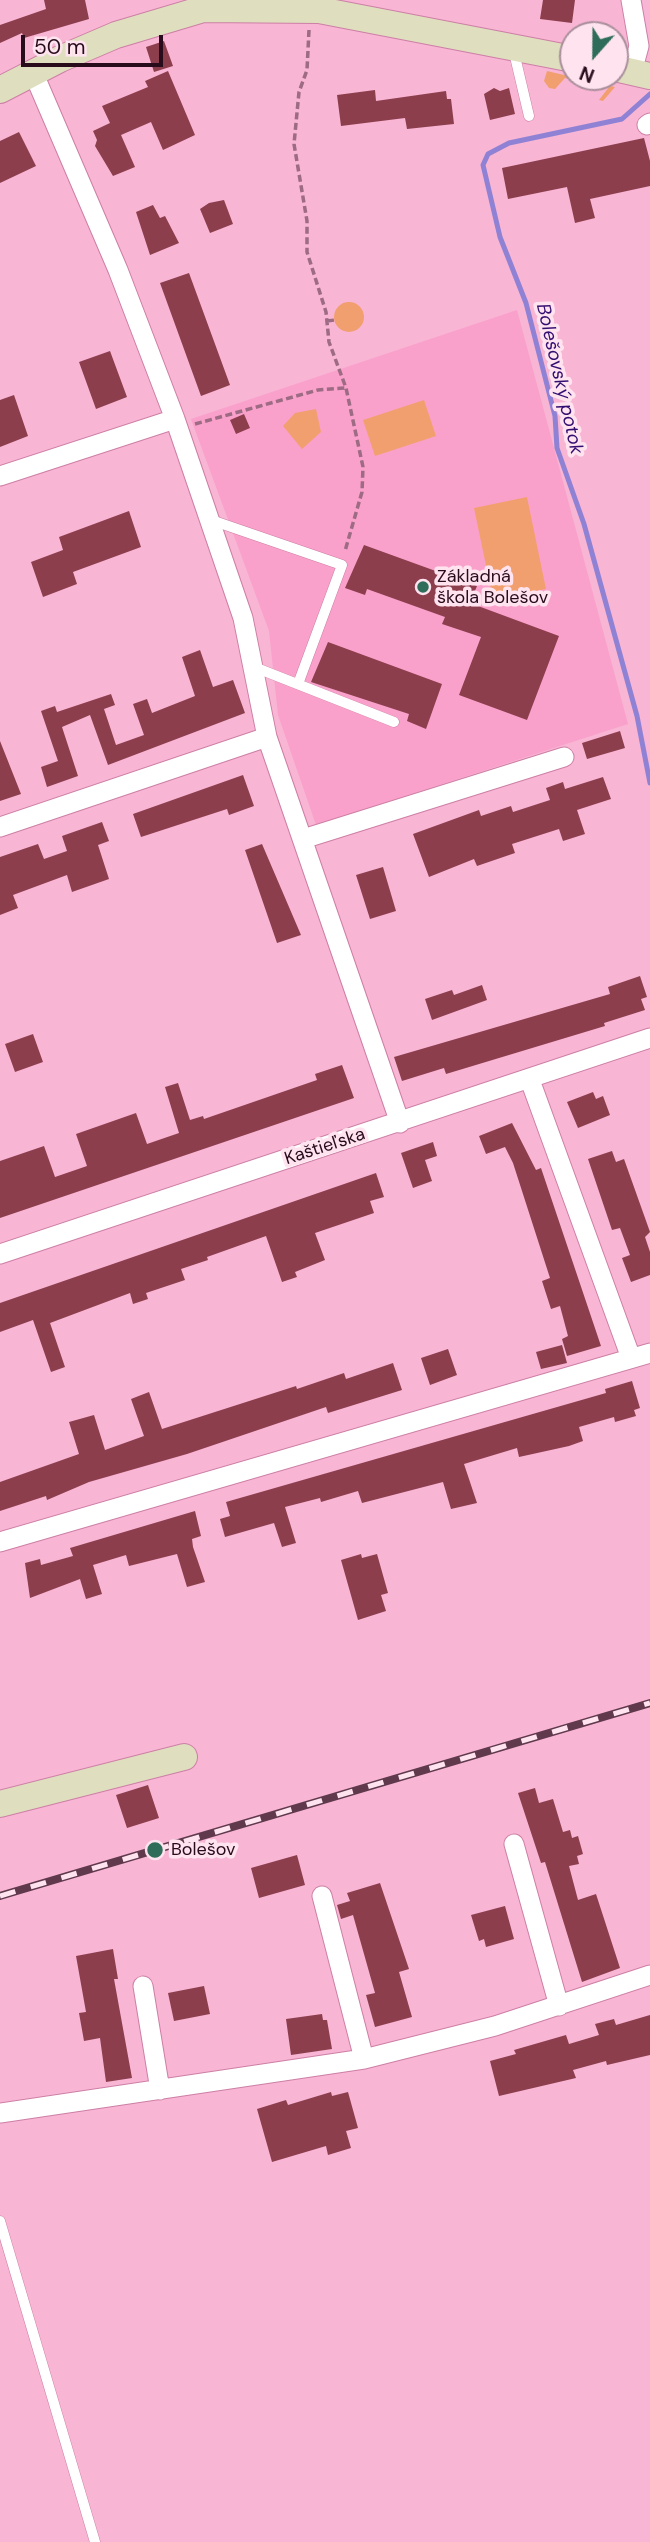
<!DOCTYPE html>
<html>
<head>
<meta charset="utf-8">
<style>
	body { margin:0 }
	#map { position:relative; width:650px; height:2542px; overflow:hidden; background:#f8b5d4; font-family:"DM Sans",sans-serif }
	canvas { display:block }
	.north { position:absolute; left:559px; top:21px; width:70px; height:70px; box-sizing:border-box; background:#ffe4f0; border:2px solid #a98e9b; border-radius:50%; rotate:201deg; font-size:19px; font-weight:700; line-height:28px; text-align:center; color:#290c1c }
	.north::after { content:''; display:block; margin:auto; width:24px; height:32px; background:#2f6d5a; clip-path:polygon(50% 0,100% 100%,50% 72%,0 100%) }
	.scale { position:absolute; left:21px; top:35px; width:142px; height:32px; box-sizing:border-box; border:4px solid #290c1c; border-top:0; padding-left:9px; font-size:21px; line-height:24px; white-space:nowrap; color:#290c1c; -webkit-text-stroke:5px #ffe4f0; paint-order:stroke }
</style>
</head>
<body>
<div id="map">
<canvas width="650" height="2542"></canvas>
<div class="north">N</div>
<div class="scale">50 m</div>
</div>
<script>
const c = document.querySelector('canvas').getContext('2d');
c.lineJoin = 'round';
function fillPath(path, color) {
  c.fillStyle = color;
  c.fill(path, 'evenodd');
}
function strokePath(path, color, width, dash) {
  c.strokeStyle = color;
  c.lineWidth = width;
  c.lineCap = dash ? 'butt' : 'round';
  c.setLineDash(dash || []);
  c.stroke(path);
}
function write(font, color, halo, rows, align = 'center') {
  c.font = font + ' "DM Sans",sans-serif';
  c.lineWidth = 7;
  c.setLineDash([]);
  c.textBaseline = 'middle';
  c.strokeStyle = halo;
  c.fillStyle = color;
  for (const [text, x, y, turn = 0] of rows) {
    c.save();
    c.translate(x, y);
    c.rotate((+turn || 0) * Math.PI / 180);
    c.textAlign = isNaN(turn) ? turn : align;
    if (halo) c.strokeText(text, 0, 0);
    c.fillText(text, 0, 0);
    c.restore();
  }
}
const built = new Path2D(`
	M517,310L628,724L316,825L278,715L269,631L191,419Z`);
const green = new Path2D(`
	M547,71L615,87L603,101L599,100L609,87L565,78L555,89L549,88L544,81Z
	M334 317a15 15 0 1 1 30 0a15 15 0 1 1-30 0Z
	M424,400L436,436L375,456L363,420Z
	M316,409L321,432L302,449L283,426L295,413Z
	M527,497L546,589L493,599L474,508Z`);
const stream = new Path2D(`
	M650,94L622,119L509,143L488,154L483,165L500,237L526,303L555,416L557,448L584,524L637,716L650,783`);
const building = new Path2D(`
	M44,0H85L89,19L24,38L22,33L0,43V25L46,9Z
	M543,0H575L572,23L540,19Z
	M164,41L173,66L154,72L146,47Z
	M168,71L195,135L163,150L151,122L121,135L135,167L113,176L95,146L97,140L93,131L110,123L102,106L148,87L145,81Z
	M494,88L500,91L509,88L515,114L490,120L484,94Z
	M375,90L376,101L446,91L447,99H451L454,124L407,129L405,118L341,126L337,95Z
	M19,132L36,166L0,183V141Z
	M644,138L650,161V186L590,199L595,218L575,223L567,187L508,199L502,168Z
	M224,200L233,224L210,233L200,209L209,203Z
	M153,205L160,218L165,216L179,243L150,255L136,212Z
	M189,273L230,385L201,396L160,283Z
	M110,351L127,397L96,409L79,362Z
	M14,395L28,436L0,447V400Z
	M244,414L250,428L236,434L230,420Z
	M129,511L141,547L73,572L77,584L43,597L31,562L63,550L59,537Z
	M364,545L477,586L470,603L559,636L527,720L459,695L481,637L442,624L445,617L367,589L365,595L345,588Z
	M328,642L442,684L426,729L407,721L409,714L311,682Z
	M200,650L213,687L233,680L245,713L108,765L90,715L62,727L78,776L47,787L41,767L58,761L41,711L55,706L57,712L111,694L115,705L104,709L116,745L144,735L133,704L147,699L152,713L195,696L182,657Z
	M620,731L625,748L587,759L582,743Z
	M0,741L21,794L0,801Z
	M243,775L254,806L229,815L227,809L141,837L133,814Z
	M603,777L611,799L577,810L585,834L563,841L559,829L512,844L515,853L477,866L474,859L429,877L413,834L479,810L481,816L511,806L513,812L550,800L546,788L563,782L565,789Z
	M102,822L109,841L98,845L109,879L72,892L67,875L13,895L18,908L0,915V857L38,844L44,859L67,851L62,836Z
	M262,844L301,935L277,943L245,850Z
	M383,867L396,911L370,919L356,875Z
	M640,976L647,997L641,999L645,1010L604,1023L605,1026L446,1074L444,1068L402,1081L394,1057L610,994L608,987Z
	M482,985L487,1000L432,1020L425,999L452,990L454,995Z
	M33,1034L43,1062L15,1072L5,1044Z
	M342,1065L354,1098L0,1218V1161L44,1146L55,1177L87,1166L76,1134L136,1113L147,1144L179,1133L165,1087L178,1083L190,1120L203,1116L204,1119L317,1080L315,1074Z
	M593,1092L596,1099L603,1096L610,1115L578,1128L567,1102Z
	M512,1123L536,1170L541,1168L601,1346L567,1356L562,1339L568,1336L560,1306L551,1309L542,1281L550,1278L513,1163L505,1147L486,1154L479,1136Z
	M433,1142L437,1156L425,1160L432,1181L413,1188L401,1153Z
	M612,1151L616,1162L624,1159L650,1232L645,1237L650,1252V1275L631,1282L622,1258L630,1255L620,1228L612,1230L588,1159Z
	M376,1173L384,1197L370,1201L374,1213L315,1233L325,1260L295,1272L297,1277L282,1282L266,1236L207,1257L208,1260L181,1269L185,1280L146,1293L148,1299L133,1304L130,1293L50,1323L65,1367L51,1372L33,1320L0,1332V1303Z
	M562,1345L567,1363L541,1369L536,1352Z
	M448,1349L457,1375L430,1385L421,1358Z
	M393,1363L402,1390L328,1413L326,1407L187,1454L89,1482L47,1500L46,1496L0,1511V1482L79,1454L69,1422L94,1415L105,1450L144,1436L131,1399L149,1392L162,1429L296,1386L297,1389L344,1373L346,1379Z
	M632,1381L640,1408L634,1410L636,1416L615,1422L614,1417L579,1427L583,1441L569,1446L519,1457L517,1448L464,1464L477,1503L451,1509L443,1482L362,1503L358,1491L321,1502L320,1498L285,1507L296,1543L282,1547L274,1523L225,1537L220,1519L230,1516L226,1502L606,1393L605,1389Z
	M195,1511L201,1536L192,1539L193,1547L205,1582L187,1587L177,1554L129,1566L126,1555L93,1565L102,1594L86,1599L80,1579L30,1598L25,1563L40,1559L41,1565L73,1556L70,1548Z
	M361,1554L362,1558L377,1554L388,1593L381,1595L386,1611L358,1620L341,1560Z
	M148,1785L159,1818L127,1828L116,1795Z
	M535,1788L539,1803L553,1799L563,1832L570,1830L572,1838L578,1836L583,1854L577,1856L579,1864L569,1866L578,1900L596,1894L620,1968L582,1982L545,1862L541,1863L518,1793Z
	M297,1855L305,1885L259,1898L251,1868Z
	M380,1883L409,1969L399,1972L412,2017L375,2027L366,1995L375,1993L353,1915L341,1919L337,1905L350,1901L347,1893Z
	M505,1906L514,1939L486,1947L484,1939L479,1941L471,1915Z
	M113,1949L118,1979H114L132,2078L106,2082L100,2038L84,2041L79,2013L86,2012L76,1956Z
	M204,1986L210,2014L174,2021L168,1993Z
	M322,2014L323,2020H327L332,2049L291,2055L286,2019Z
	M650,2015V2055L607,2065L606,2061L573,2070L576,2078L499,2096L490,2061L516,2054L514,2050L566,2035L569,2044L599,2035L595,2024L614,2019L616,2025Z
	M331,2092L332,2096L348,2092L358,2128L346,2131L351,2148L328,2155L326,2146L272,2162L257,2109L286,2100L288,2105Z`);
const path = new Path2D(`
	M309,30L307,70L299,92L294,144L307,221V252L326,312L329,342L346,388L363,467L362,492L345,551
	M327,321L335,320
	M195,424L318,390L346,388`);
const lane = new Path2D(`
	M513,48L529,116
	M211,520L342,565L298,684
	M254,667L394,722
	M0,2221L95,2542`);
const street = new Path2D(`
	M631,0L639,46L632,72
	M33,72L118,270L175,419L243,618L267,737L400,1123
	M647,125L650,123
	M0,476L175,419
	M0,827L267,737
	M303,839L564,757
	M530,1080L631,1358
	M0,1254L650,1038
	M0,1542L650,1353
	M514,1844L559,2006
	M322,1896L364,2059
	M143,1986L160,2090
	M0,2113L364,2059L495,2026L650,1975`);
const secondary = new Path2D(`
	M615,68L650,76
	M0,90L60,59L116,35L203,9L319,10L573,59
	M0,1804L184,1757`);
const rail = new Path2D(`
	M0,1896L650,1703`);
const markers = [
	[423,587,7,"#2f6d5a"],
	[155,1850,9,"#2f6d5a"]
];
const poiNames = [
	["Základná",437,577],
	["škola Bolešov",437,598],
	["Bolešov",171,1850]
];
const streetNames = [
	["Kaštieľska",325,1147,-18]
];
const waterNames = [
	["Bolešovský potok",559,379,77]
];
fillPath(built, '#faa1cb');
fillPath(green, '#f29f6f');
strokePath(stream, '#8f82d5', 5);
fillPath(building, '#8c3e4d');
strokePath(lane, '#cd7fa5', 11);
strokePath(street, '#cd7fa5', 21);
strokePath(secondary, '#cd7fa5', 28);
strokePath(path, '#9d6b83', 3.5, [7, 3.5]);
strokePath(lane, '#fff', 10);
strokePath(street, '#fff', 19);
strokePath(secondary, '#dfdfbf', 26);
strokePath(rail, '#60394d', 8);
strokePath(rail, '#ffe4f0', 5, [16]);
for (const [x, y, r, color] of markers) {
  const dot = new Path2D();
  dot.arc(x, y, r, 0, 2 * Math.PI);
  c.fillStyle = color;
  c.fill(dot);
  strokePath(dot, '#ffe4f0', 2.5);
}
write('18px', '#290c1c', '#ffe4f0', poiNames, 'left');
write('18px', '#290c1c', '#ffe4f0', streetNames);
write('italic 19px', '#320e71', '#ffe4f0', waterNames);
</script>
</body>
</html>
